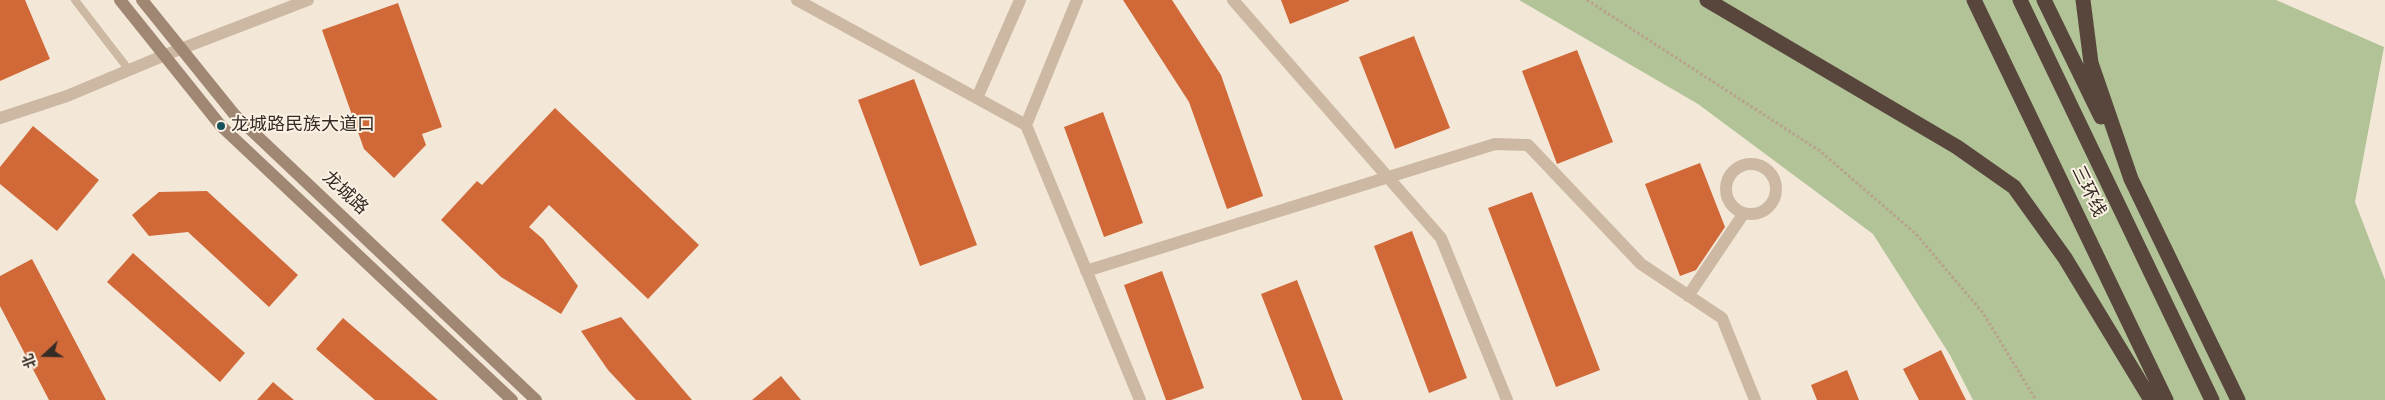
<!DOCTYPE html>
<html>
<head>
<meta charset="utf-8">
<style>
	body { margin:0 }
	#map { position:relative; width:2385px; height:400px; overflow:hidden; background:#f3e8d8; font-family:Overpass,"Noto Sans SC",sans-serif }
	canvas { display:block }
	.north { position:absolute; left:20px; top:330px; width:50px; height:50px; -webkit-text-stroke:4px #fbf2e4; paint-order:stroke; rotate:249deg; font-size:14px; font-weight:700; line-height:20px; text-align:center; color:#362c26 }
	.north::after { content:''; display:block; margin:auto; width:18px; height:22px; background:#362c26; clip-path:polygon(50% 0,100% 100%,50% 72%,0 100%) }
</style>
</head>
<body>
<div id="map">
<canvas width="2385" height="400"></canvas>
<div class="north">北</div>
</div>
<script>
const c = document.querySelector('canvas').getContext('2d');
c.lineJoin = 'round';
function fillPath(path, color) {
  c.fillStyle = color;
  c.fill(path, 'evenodd');
}
function strokePath(path, color, width, dash) {
  c.strokeStyle = color;
  c.lineWidth = width;
  c.lineCap = dash ? 'butt' : 'round';
  c.setLineDash(dash || []);
  c.stroke(path);
}
function write(font, color, halo, rows, align = 'center') {
  c.font = font + ' Overpass,"Noto Sans SC",sans-serif';
  c.lineWidth = 4;
  c.setLineDash([]);
  c.textBaseline = 'middle';
  c.strokeStyle = halo;
  c.fillStyle = color;
  for (const [text, x, y, turn = 0] of rows) {
    c.save();
    c.translate(x, y);
    c.rotate((+turn || 0) * Math.PI / 180);
    c.textAlign = isNaN(turn) ? turn : align;
    if (halo) c.strokeText(text, 0, 0);
    c.fillText(text, 0, 0);
    c.restore();
  }
}
const green = new Path2D(`
	M1519,0H2276L2384,47L2355,202L2385,280V400H1973L1950,355L1873,234L1698,104Z`);
const building = new Path2D(`
	M0,0H25L50,59L0,81Z
	M1123,0H1172L1221,75L1263,196L1227,209L1189,102Z
	M1281,0H1349V1L1290,24Z
	M398,3L442,127L422,134L426,145L394,178L364,149L322,30Z
	M1414,36L1450,128L1395,149L1359,57Z
	M1577,50L1613,142L1557,164L1522,71Z
	M914,79L977,245L920,266L858,100Z
	M555,108L699,245L648,299L549,205L529,227L543,239L578,286L561,314L501,277L441,220L477,181L482,185Z
	M1103,112L1143,223L1104,237L1064,127Z
	M33,126L99,180L57,231L0,184V167Z
	M1700,163L1725,227L1696,270L1680,276L1645,184Z
	M207,191L298,275L269,307L188,232L149,236L132,215L159,192Z
	M1532,192L1600,370L1556,387L1488,208Z
	M1412,231L1467,378L1429,393L1374,246Z
	M133,253L245,353L220,382L107,282Z
	M32,259L106,400H49L0,306V276Z
	M1162,271L1204,388L1171,400H1166L1124,285Z
	M1297,280L1343,400H1302L1261,294Z
	M621,317L692,400H636L608,370L581,331Z
	M343,318L438,400H375L316,349Z
	M1941,350L1966,400H1919L1903,369Z
	M1847,370L1859,400H1817L1811,385Z
	M781,376L801,400H752Z
	M273,382L294,400H257Z`);
const path = new Path2D(`
	M1587,0L1820,151L1916,234L1983,313L2036,400`);
const lane = new Path2D(`
	M75,0L129,70`);
const street = new Path2D(`
	M797,0L1026,125L1140,400
	M1233,0L1441,238L1507,400
	M977,98L1020,0
	M0,118L67,96L165,55L308,0
	M1026,125L1077,0
	M1726 189a25 25 0 1 1 50 0a25 25 0 1 1-50 0Z
	M1086,271L1495,144L1528,145L1641,264L1722,318L1755,400
	M1688,296L1744,213`);
const secondary = new Path2D(`
	M120,0L221,126L512,400
	M142,0L234,114L536,400`);
const highway = new Path2D(`
	M1707,0L1957,147L2014,187L2065,258L2151,400
	M1974,0L2166,400
	M2020,0L2212,400
	M2044,0L2101,117
	M2083,0L2091,63L2131,179L2238,400`);
const markers = [
	[221,126,5,"#18525b"]
];
const poiNames = [
	["龙城路民族大道口",231,126]
];
const streetNames = [
	["三环线",2087,192,64],
	["龙城路",344,194,43]
];
fillPath(green, '#b1c397');
fillPath(building, '#d06838');
strokePath(path, '#b8a28d', 3, [2.5, 2.5]);
strokePath(lane, '#ccb8a3', 8);
strokePath(street, '#ccb8a3', 12);
strokePath(secondary, '#a08774', 12);
strokePath(highway, '#58463c', 15);
for (const [x, y, r, color] of markers) {
  const dot = new Path2D();
  dot.arc(x, y, r, 0, 2 * Math.PI);
  c.fillStyle = color;
  c.fill(dot);
  strokePath(dot, '#fbf2e4', 2);
}
write('18px', '#362c26', '#fbf2e4', poiNames, 'left');
write('18px', '#362c26', '#fbf2e4', streetNames);
</script>
</body>
</html>
